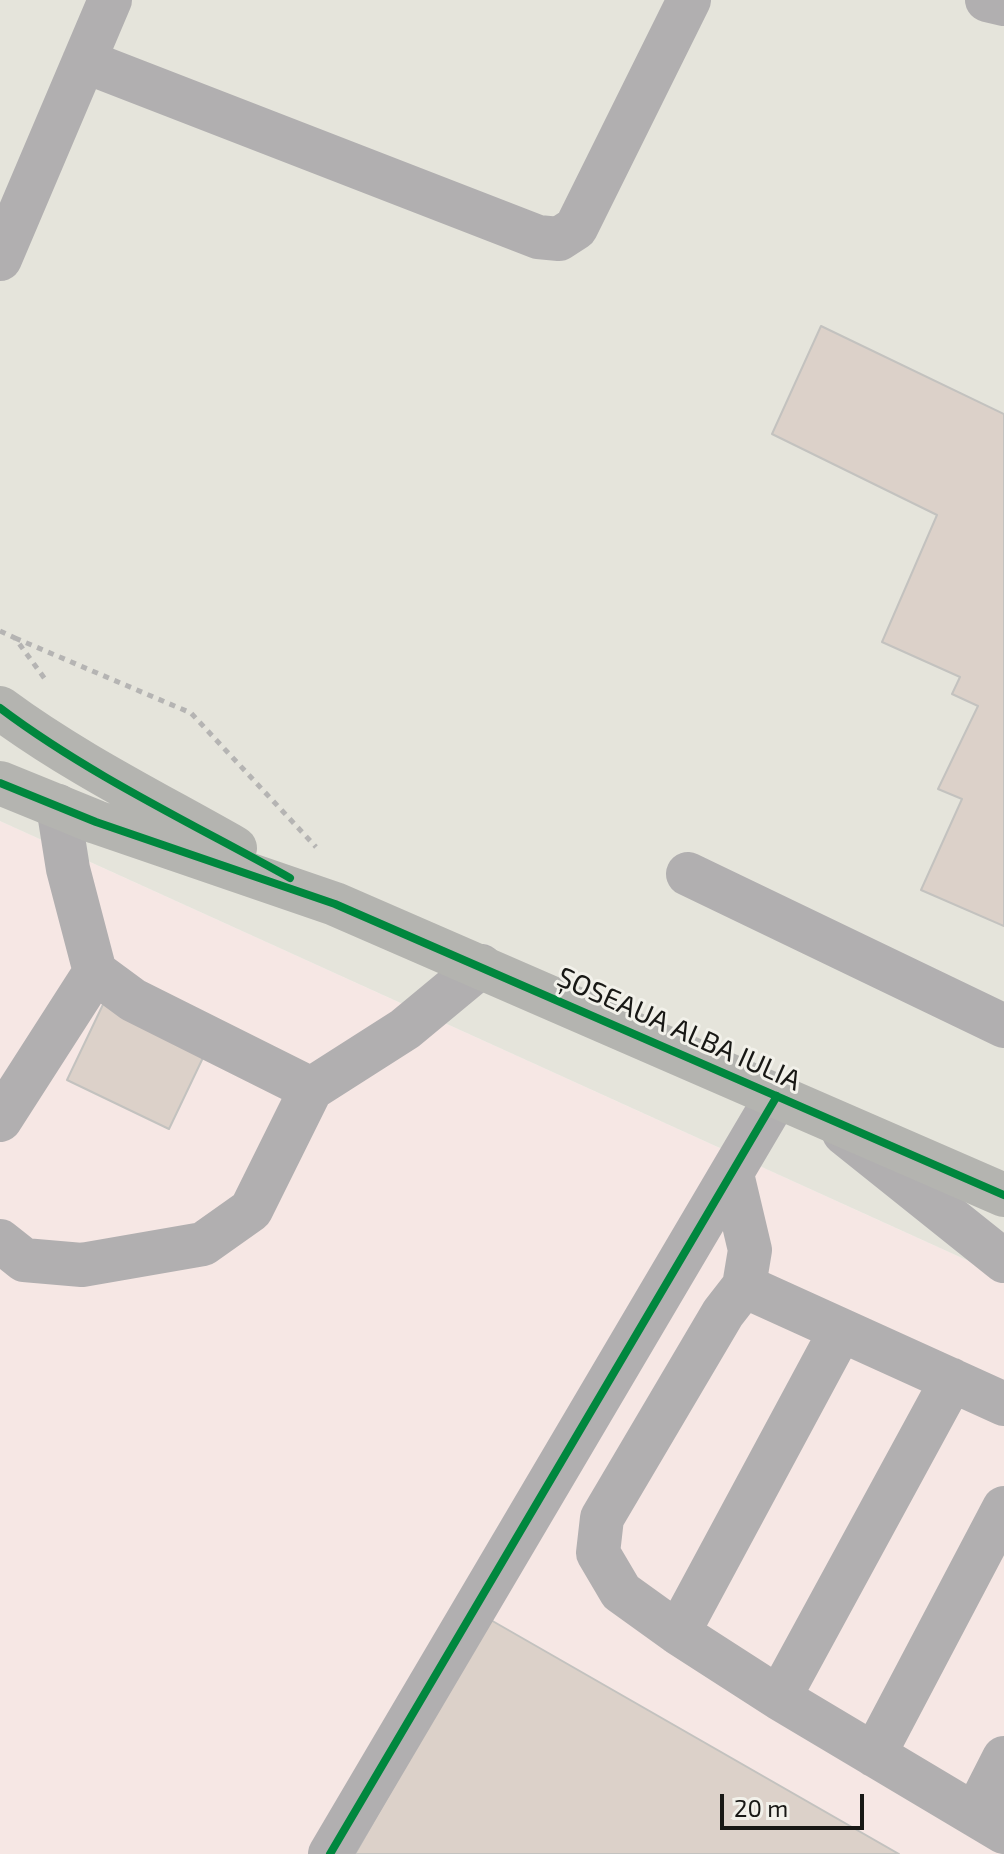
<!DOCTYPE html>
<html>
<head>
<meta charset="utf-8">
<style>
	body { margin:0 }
	#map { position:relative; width:1004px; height:1854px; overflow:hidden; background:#f0f0ec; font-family:"Exo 2",sans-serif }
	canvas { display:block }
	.scale { position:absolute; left:720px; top:1794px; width:144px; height:36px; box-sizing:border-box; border:4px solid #181815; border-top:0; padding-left:10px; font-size:24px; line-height:28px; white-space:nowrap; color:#181815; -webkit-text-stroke:6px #f2f1ea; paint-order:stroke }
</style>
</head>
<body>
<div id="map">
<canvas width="1004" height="1854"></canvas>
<div class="scale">20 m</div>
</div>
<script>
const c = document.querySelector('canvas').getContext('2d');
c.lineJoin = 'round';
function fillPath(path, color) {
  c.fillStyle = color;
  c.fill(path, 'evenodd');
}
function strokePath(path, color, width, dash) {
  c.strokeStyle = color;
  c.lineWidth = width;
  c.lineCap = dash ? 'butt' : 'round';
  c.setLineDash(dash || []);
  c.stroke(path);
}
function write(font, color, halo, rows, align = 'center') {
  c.font = font + ' "Exo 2",sans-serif';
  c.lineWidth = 6;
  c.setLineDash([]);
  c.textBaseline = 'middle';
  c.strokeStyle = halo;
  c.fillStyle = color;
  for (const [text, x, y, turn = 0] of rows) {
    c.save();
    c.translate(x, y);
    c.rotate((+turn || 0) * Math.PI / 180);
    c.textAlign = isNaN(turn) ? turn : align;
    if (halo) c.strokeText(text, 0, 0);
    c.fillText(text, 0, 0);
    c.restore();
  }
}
const commercial = new Path2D(`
	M0,821L1004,1277V1854H0Z`);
const built = new Path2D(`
	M0,0H1004V1277L0,821Z`);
const building = new Path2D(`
	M821,326L1004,414V926L921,890L962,799L938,789L978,706L952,694L960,677L882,642L937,515L772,434Z
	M108,994L210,1043L169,1129L67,1080Z
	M489,1619L899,1854H355Z`);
const path = new Path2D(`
	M0,631L15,638L45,679
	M15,638L191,713L316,847`);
const minor = new Path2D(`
	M987,0L1004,4
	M84,61L538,237L559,239L576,228L689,0
	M0,259L110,0
	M58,806L68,869L95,972L133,1000L311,1089L405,1029L481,966
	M688,874L1004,1026
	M0,1120L95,972
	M844,1133L1004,1261
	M732,1174L750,1250L744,1286L723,1313L602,1518L598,1553L621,1592L678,1633L779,1698L1004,1832
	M0,1241L24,1260L82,1265L203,1244L251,1210L311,1089
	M744,1286L1004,1404
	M678,1633L841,1330
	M779,1698L952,1380
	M874,1755L1004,1508
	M975,1815L1004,1758
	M330,1854L777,1096`);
const major = new Path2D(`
	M0,708C73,762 156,803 235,848
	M0,783L96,822L335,904L1004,1195`);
const cycleway = new Path2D(`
	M0,708C89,775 193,824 290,878
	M0,783L96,822L335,904L1004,1195
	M330,1854L777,1096`);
const streetNames = [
	["ȘOSEAUA ALBA IULIA",679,1029,24]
];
fillPath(commercial, '#f6e7e4');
fillPath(built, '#e5e4db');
fillPath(building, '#dcd1c9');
strokePath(building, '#c3c2bf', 2);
strokePath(path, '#b5b4b3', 5, [6, 6]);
strokePath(minor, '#b1afb0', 44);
strokePath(major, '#b4b4b0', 44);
strokePath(cycleway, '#00873e', 8);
write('28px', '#181815', '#f2f1ea', streetNames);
</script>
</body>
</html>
